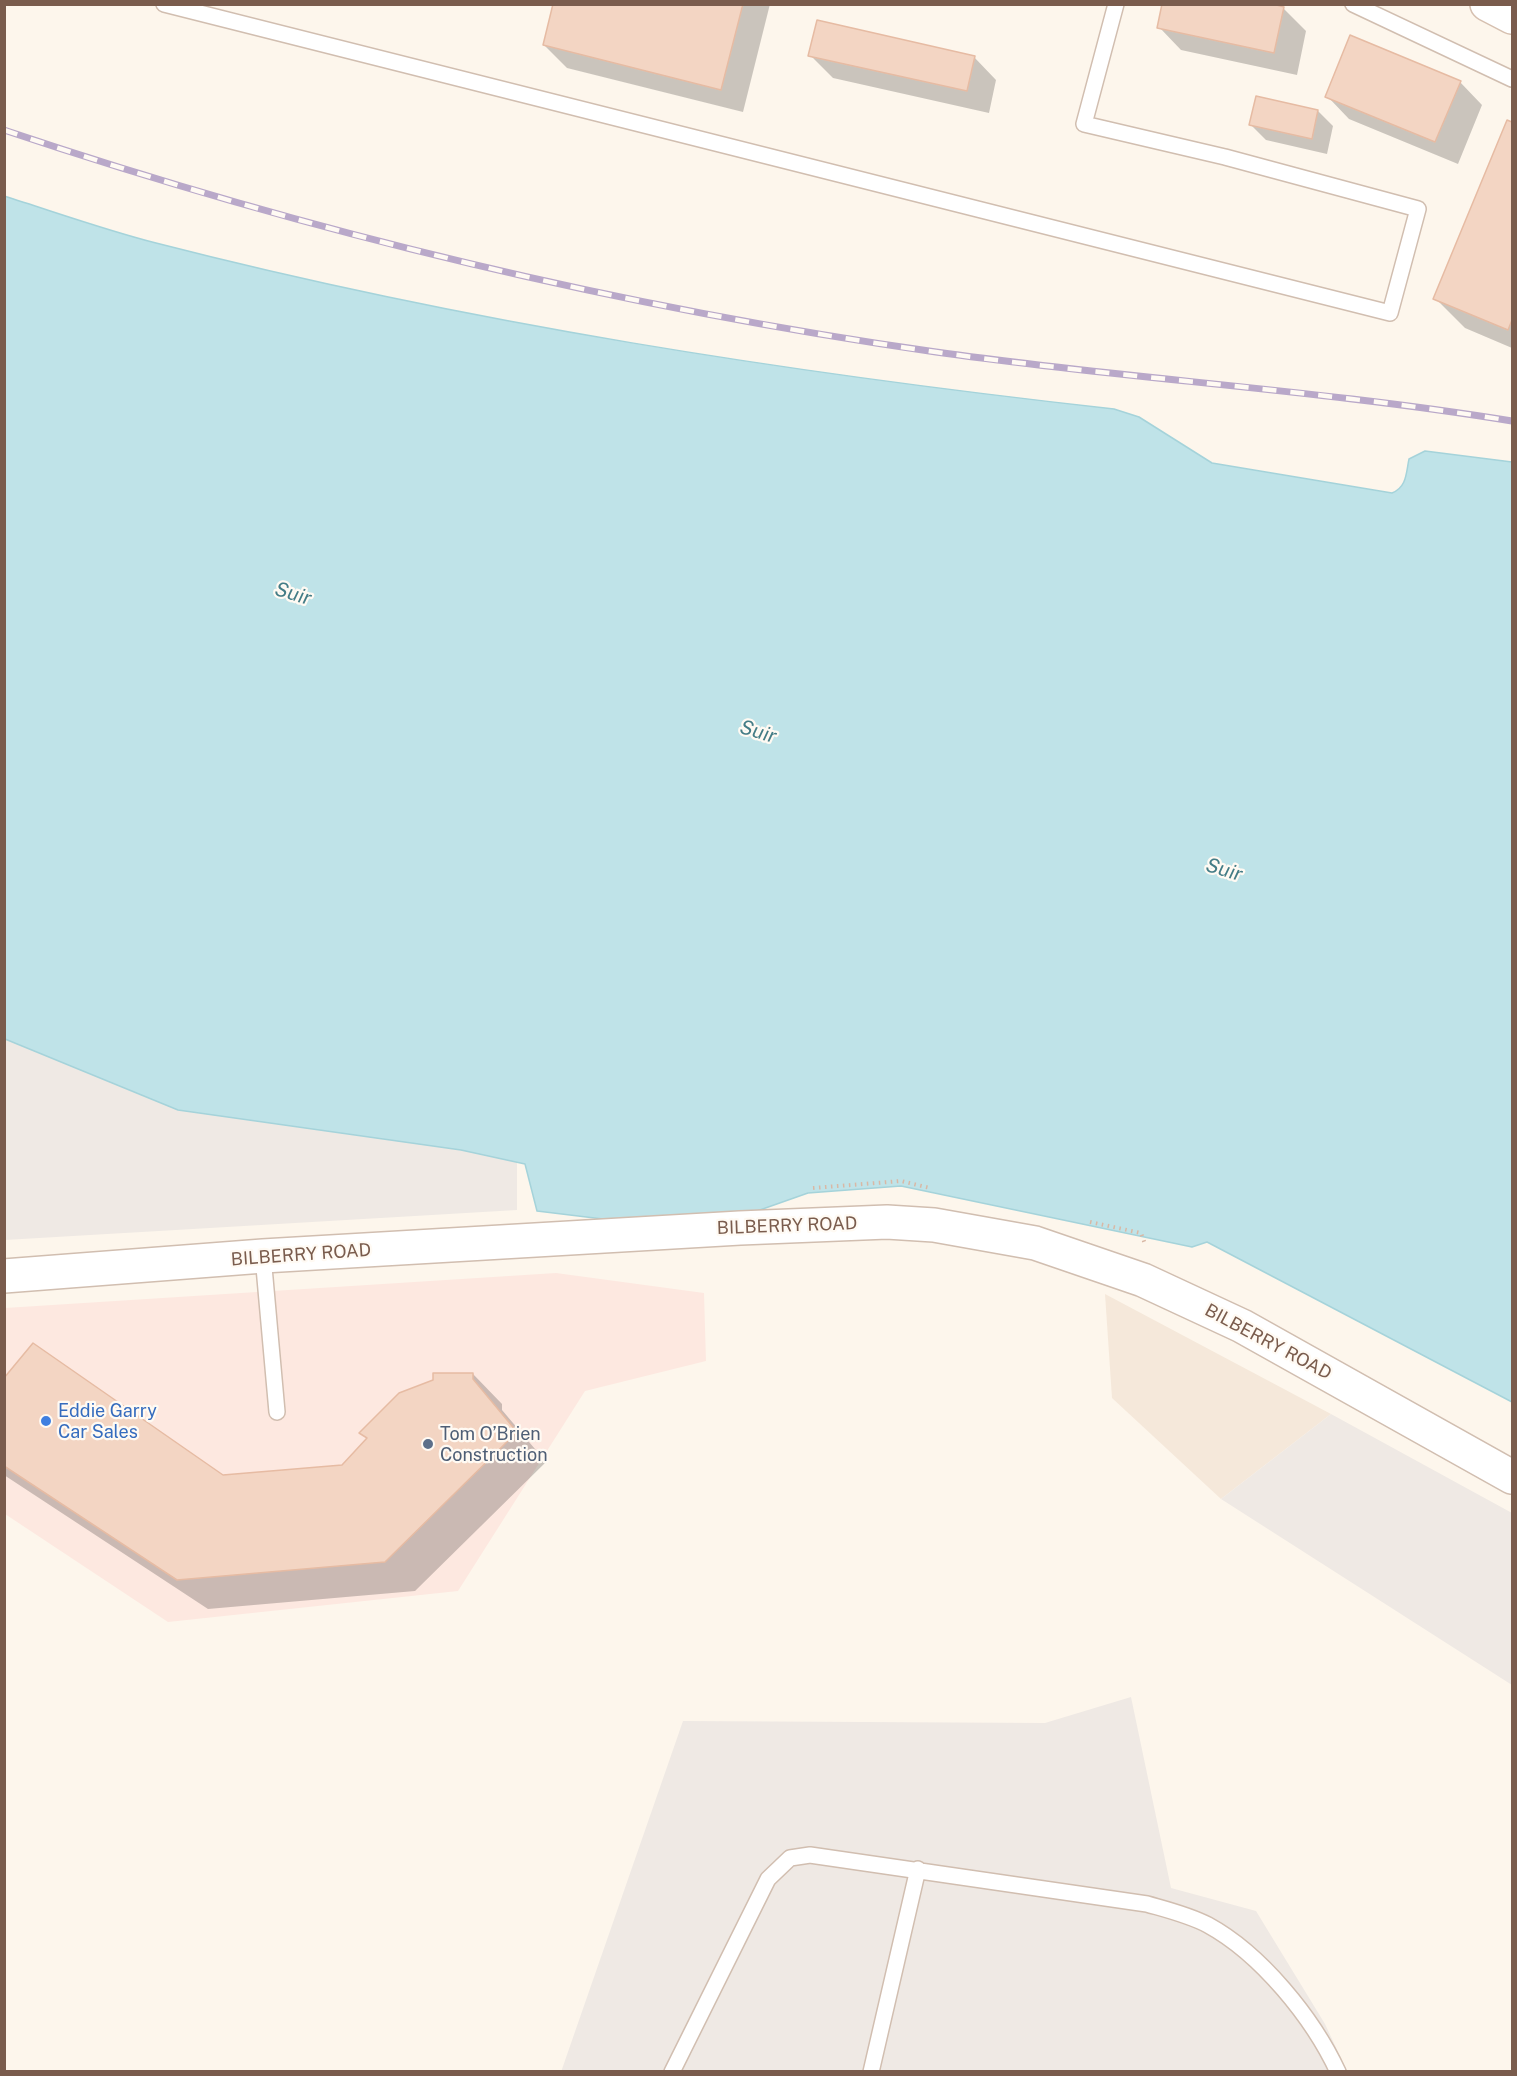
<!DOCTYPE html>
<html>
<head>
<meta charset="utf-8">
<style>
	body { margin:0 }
	#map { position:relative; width:1517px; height:2076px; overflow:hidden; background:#fdf6ec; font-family:"Public Sans",sans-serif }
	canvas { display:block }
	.frame { position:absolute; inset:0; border:6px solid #7a5c4d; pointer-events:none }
</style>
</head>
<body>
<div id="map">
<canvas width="1517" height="2076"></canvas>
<div class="frame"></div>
</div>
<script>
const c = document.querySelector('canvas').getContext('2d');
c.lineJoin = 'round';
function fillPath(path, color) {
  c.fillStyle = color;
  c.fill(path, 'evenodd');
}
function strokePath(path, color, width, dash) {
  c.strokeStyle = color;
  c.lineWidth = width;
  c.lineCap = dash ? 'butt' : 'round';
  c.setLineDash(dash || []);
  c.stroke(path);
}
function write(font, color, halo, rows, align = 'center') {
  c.font = font + ' "Public Sans",sans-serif';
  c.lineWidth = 4.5;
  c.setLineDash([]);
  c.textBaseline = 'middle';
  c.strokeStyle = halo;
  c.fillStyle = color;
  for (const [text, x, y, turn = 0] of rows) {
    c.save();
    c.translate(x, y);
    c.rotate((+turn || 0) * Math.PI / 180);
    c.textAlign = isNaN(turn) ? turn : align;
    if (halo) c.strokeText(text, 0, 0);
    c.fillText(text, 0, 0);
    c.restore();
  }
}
const residential = new Path2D(`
	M1105,1294L1331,1414L1221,1499L1112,1398Z`);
const commercial = new Path2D(`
	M556,1273L704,1293L706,1361L585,1391L458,1591L168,1622L5,1514V1308Z`);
const industrial = new Path2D(`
	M5,1039L178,1110L461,1150L517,1162V1210L5,1240Z
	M1331,1414L1512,1513V1685L1221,1499Z
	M1131,1697L1171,1888L1256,1911L1325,2024L1347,2071L561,2072L683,1721L1045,1723Z`);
const water = new Path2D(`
	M4,196C55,212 105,230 156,243C471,324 791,373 1114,409L1139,417L1212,463L1392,493C1407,487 1406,473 1409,459L1425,451L1512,462V1402L1207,1242L1192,1247L901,1186L808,1193L757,1211L611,1220L537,1211L525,1164L461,1150L178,1110L5,1039Z`);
const shadow = new Path2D(`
	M554,4H770L743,112L567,68L544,45Z
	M1283,8L1306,31L1297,75L1181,50L1159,27Z
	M810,55L974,57L996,80L989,113L833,78Z
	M1460,82L1482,105L1458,164L1349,119L1327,96Z
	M1318,111L1333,126L1327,154L1266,140L1251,125Z
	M1508,121L1512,123V348L1465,328L1435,298Z
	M473,1374L502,1404V1410L546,1462L415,1591L208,1609L4,1475V1380L223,1476L343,1467L368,1439L361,1433Z`);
const building = new Path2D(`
	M553,4H743L721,90L543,45Z
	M1162,4H1273L1284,7L1274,53L1157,28Z
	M817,20L975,56L967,91L808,56Z
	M1350,35L1461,81L1435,142L1325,97Z
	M1256,96L1318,110L1312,139L1249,125Z
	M1507,120L1512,122V320L1508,330L1433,299Z
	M33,1343L223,1475L342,1465L367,1438L359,1433L399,1393L433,1380V1373H473V1379L517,1432L385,1562L177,1580L4,1466V1378Z`);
const path = new Path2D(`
	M813,1188L901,1181L930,1188
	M1090,1222L1141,1233L1145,1244`);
const service = new Path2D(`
	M164,4L1390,313L1418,209L1225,157L1084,124L1116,4
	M1353,4L1512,79
	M263,1256L277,1412
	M672,2072L768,1879L790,1858L810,1855L1147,1904C1168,1910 1189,1915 1208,1925C1261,1954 1313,2018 1338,2072
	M871,2072L918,1869`);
const tertiary = new Path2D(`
	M4,1276L263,1256L740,1228L887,1222L934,1225L1035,1243L1143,1280L1242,1326L1512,1477`);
const secondary = new Path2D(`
	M1487,4L1512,17`);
const rail = new Path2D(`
	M4,130C308,232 619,307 936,352C1128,379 1321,390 1512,421`);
const markers = [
	[46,1421,6,"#3f7fe0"],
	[428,1444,6,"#5c6f8a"]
];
const streetNames = [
	["BILBERRY ROAD",787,1226,-2],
	["BILBERRY ROAD",301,1255,-4],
	["BILBERRY ROAD",1268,1342,28]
];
const shopNames = [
	["Eddie Garry",58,1411],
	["Car Sales",58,1432]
];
const serviceNames = [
	["Tom O’Brien",440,1434],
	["Construction",440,1455]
];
const waterNames = [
	["Suir",293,594,17],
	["Suir",758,732,17],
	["Suir",1224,870,17]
];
fillPath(residential, '#f5e8da');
fillPath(commercial, '#fde8e0');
fillPath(industrial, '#efe9e4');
fillPath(water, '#bfe3e8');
strokePath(water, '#a5d3da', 1.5);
fillPath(shadow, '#0003');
fillPath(building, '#f3d5c3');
strokePath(building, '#e6bba3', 1.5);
strokePath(service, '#d1beb0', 18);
strokePath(tertiary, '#d1beb0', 36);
strokePath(secondary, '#d6c0b0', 36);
strokePath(path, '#d9b8a5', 4, [1.5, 4.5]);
strokePath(service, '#fff', 15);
strokePath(tertiary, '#fff', 33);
strokePath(secondary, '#fff', 33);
strokePath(rail, '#b9a8c9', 7);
strokePath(rail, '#fffaf3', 4.5, [14]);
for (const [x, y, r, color] of markers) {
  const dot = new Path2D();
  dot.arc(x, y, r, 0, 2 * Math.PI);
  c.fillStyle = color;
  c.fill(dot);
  strokePath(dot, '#fffaf3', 2);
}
write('18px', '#7a5c4d', '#fffaf3', streetNames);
write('18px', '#366cbe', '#fffaf3', shopNames, 'left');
write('18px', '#4e5e75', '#fffaf3', serviceNames, 'left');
write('italic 20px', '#437c86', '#fffaf3', waterNames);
</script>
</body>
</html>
